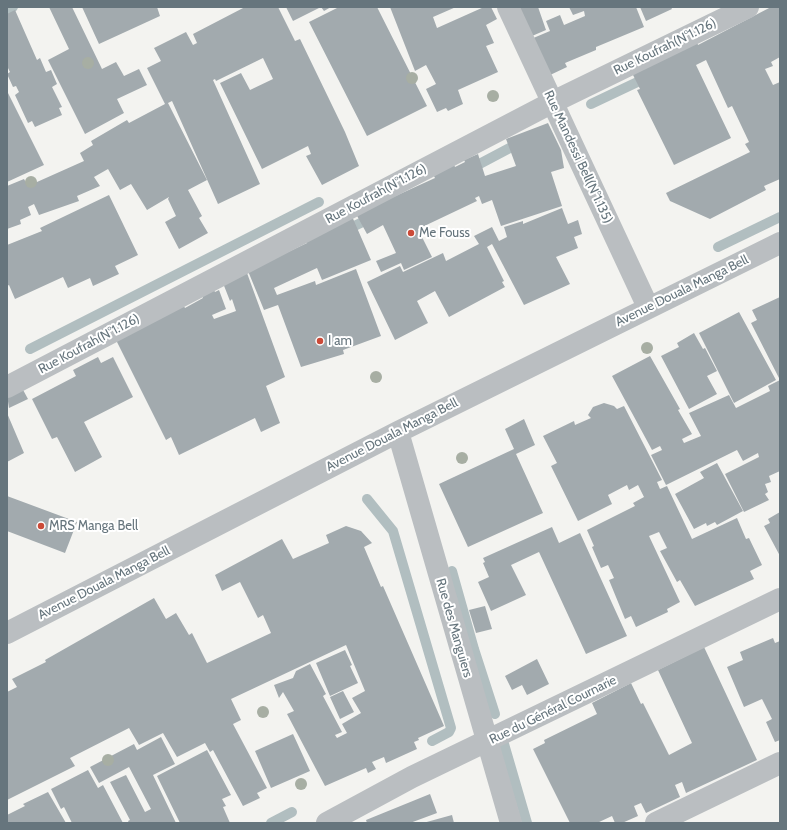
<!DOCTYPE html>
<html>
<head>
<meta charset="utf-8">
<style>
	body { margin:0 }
	#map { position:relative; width:787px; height:830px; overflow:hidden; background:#f3f3f0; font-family:Cabin,sans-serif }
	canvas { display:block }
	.frame { position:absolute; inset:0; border:8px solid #66757d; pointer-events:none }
</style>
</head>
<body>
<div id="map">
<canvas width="787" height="830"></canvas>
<div class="frame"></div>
</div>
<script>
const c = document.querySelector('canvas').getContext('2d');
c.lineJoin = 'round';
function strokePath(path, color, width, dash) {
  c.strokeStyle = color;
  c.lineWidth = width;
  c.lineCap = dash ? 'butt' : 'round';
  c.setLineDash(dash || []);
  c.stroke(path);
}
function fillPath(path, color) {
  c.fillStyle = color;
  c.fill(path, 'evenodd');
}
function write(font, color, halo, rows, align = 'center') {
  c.font = font + ' Cabin,sans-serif';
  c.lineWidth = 4;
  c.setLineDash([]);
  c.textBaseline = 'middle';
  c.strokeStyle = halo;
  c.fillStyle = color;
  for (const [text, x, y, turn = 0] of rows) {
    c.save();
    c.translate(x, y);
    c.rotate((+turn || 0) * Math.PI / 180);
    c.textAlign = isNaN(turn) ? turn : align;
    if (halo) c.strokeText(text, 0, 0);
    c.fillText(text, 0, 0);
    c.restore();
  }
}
const stream = new Path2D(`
	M7,10L13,7
	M591,104L648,77
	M470,169L521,142
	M344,231L373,217
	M718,247L780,217
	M30,349L319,202
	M367,499L393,531L451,728L449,732L432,741
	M452,571L474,649L495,714
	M504,744L527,823
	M271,823L292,812`);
const building = new Path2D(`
	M49,7H72L102,69L116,62L124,76L139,69L147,85L117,99L124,113L85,134L48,60L69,49Z
	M82,7H157L160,16L99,44Z
	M245,7H278L295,41L300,39L345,132L359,166L322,185L306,156L311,154L308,146L262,169L220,83L241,73L250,90L273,79L263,58L216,81L215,79L213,80L260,184L218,204L172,101L168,103L207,180L188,190L202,216L199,218L208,233L179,249L165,222L176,216L168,199L169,197L147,210L131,184L120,190L108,169L94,177L100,186L77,196L79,201L39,215L34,204L28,207L31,215L20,220L21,224L7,229V186L24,179L28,186L84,161L80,153L93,145L91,141L127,120L129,123L165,104L147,68L161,61L154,48L186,32L193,45L197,43L193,34Z
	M286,7H321L293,21Z
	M321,7H331L324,11Z
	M339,7H377L427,106L367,136L309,22Z
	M390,7H456L433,17L437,28L484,7H491L497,19L486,25L494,43L486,46L498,72L458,90L463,104L448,111L446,108L437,112L426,89L436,84L426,65L415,71Z
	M518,7H538L546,30L525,39Z
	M569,7H636L644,27L596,47V50L565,63L567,67L548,76L531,39L550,31L546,21L560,15L564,25L585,16L584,11L573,15Z
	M640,7H671L672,9L646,21Z
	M771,7H780V57L771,62L773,66L765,69L773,85L780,82V179L764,186L766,190L710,219L670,201L666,193L750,152L745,144L749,142L732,106L728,108L706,60L696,65L731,138L674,165L637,90L640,89L632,73L697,42L698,45Z
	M15,10L37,60L40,58L46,72L51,70L57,84L52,87L62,107L59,108L62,115L35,127L32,121L28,123L15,95L19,92L16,86L13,87L7,74L10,72L7,66V14Z
	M7,91L44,165L7,182Z
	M548,123L561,150L564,168L551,172L562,206L501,226L492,200L482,204L479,196L475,198L477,201L418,229L432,257L404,270L401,263L381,272L376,261L396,253L383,225L367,234L356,214L435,178L432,172L453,162L455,167L465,162L464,160L478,154L485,176L516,166L506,139Z
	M109,195L138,255L115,266L119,274L93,286L90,278L68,288L63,277L15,299L9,285L7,286V245L42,231L40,228Z
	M562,208L568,224L578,220L582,234L574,237L578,248L556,257L570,284L524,305L492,244L487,247L504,281L502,282L505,287L449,317L435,291L417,301L428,323L395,340L367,282L400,266L403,272L443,253L446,261L479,244L474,236L492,227L499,241L507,237L504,227L523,221V224Z
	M351,214L371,260L322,280L317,268L274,288L277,295L315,281L316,285L356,269L381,336L343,350L344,354L301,367L278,305L264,310L248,271L307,243L304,235Z
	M247,273L285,377L266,386L280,423L261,432L255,418L179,455L171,437L166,440L115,338L181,301L185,308L203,298L201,293L213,288L215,292L219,290L226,309L212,315L214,319L236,311L232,299L230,301L221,278Z
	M780,297V471L769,476L771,482L765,484L768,492L765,494L769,500L744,512L725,474L759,457L758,453L743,461L737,450L666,485L651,455L662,450L660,446L652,450L612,376L650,356L680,409L678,410L692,434L682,439L684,443L701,436L689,413L729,395L736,408L770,391L768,386L780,380L751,323L757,320L752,310Z
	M739,312L776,380L734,403L699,333Z
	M694,333L703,349L705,348L717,371L707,376L717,394L689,409L661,356L679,347L677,343Z
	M98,357L101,363L113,357L133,397L84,422L102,457L75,472L57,437L52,439L32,399L76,376L73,370Z
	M22,388L28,399L9,408L7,395Z
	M604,403L614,406L617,409L624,406L662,480L657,482L660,489L667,486L692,539L737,518L746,539L749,538L762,565L750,571L754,579L695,606L680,580L677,582L660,551L667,548L659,532L649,536L680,602L667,609L668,612L636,627L631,616L625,619L609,580L614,578L608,565L601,568L592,547L594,546L587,530L635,506L633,503L644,497L638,485L629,490L627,485L608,495L612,504L578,521L551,466L557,463L543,436L574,421L575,425L591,418L588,415L593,407Z
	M7,413L24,453L7,462Z
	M524,419L535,445L516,454L543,513L468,547L439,484L514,449L505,429Z
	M717,463L743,511L717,525L715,522L707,526L706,523L694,529L675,494L704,478L700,472Z
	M7,496L77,522L65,553L7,531Z
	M780,512V556L764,526L770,523L768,519Z
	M346,526L361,531L372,543L364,547L381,587L383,586L444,726L418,738L419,740L414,742L417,749L386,763L384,757L372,762L376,769L368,773L366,768L325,786L287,714L294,711L283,692L279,698L274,685L293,678L296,671L310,664L326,694L323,696L342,732L335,735L337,738L347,733L342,724L361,713L352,698L365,691L346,645L231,699L241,720L233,724L267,788L257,793L260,798L243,806L213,750L210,752L205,743L177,757L163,733L139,745L129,728L70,758L75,766L7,800V692L17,687L12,679L46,662L45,660L154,598L166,619L176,613L189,635L192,633L207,663L271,633L263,615L258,618L240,582L222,591L215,575L282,539L293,559L329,543L326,535Z
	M552,527L559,543L580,533L627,636L586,654L539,552L511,565L526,595L491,611L478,582L489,577L483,563L485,562L483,558Z
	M485,606L492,629L476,633L469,610Z
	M773,638L775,643L780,641V740L775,742L766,722L772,719L762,699L744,707L727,667L743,660L740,652Z
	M704,647L757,760L686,793L682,782L675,785L680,797L646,813L641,803L634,806L638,816L622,823H615L612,816L597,823H570L533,749L545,743L544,740L597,714L592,703L631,683L641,704L643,703L669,755L692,743L658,670Z
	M345,650L352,665L350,666L358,683L330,696L316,663Z
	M537,659L549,684L527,695L522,685L512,690L505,676Z
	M343,691L354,712L340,719L330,697Z
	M293,734L310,771L271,788L255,751Z
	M161,737L175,764L153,775L176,823H129L128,821L130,820L110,782L126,775L145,812L151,809L129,767L99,783L90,767L134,744L137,750Z
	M207,750L231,795L222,799L226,806L223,807L230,823H180L157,776Z
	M88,770L98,788L103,785L123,823H72L64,807L61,809L51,789Z
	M48,792L66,823H7V815L25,806L23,804Z
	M430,794L437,813L410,823H367L366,820Z
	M452,815L454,823H423Z`);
const minor = new Path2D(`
	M508,7L648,307
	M7,387L553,102L748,7
	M398,432L511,823
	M7,633L398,432L780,243
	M327,823L412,777L780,599
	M656,823L780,763`);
const trees = [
	[88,63],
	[412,78],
	[493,96],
	[31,182],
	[647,348],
	[376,377],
	[462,458],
	[263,712],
	[108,760],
	[301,784]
];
const markers = [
	[411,233,4,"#cb4a38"],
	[320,341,4,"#cb4a38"],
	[41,526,4,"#cb4a38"]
];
const streetNames = [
	["Rue Koufrah(N°1.126)",665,47,-26],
	["Rue Mandessi Bell(N°1.135)",578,157,65],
	["Rue Koufrah(N°1.126)",376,194,-28],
	["Avenue Douala Manga Bell",682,291,-26],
	["Rue Koufrah(N°1.126)",89,344,-28],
	["Avenue Douala Manga Bell",392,435,-27],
	["Avenue Douala Manga Bell",104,583,-27],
	["Rue des Manguiers",454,628,74],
	["Rue du Général Cournarie",553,710,-26]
];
const poiNames = [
	["Me Fouss",419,233],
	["I am",328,341],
	["MRS Manga Bell",49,526]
];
strokePath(stream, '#b1bec0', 10);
fillPath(building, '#a2aaae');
strokePath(minor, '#babec1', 22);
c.fillStyle = '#a7aea3';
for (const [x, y] of trees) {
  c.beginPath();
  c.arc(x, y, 6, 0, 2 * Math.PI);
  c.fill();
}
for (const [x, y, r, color] of markers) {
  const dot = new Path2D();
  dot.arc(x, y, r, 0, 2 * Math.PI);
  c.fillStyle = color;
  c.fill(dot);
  strokePath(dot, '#fff', 1.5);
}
write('13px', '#66757d', '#fff', streetNames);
write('13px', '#66757d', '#fff', poiNames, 'left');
</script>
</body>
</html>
